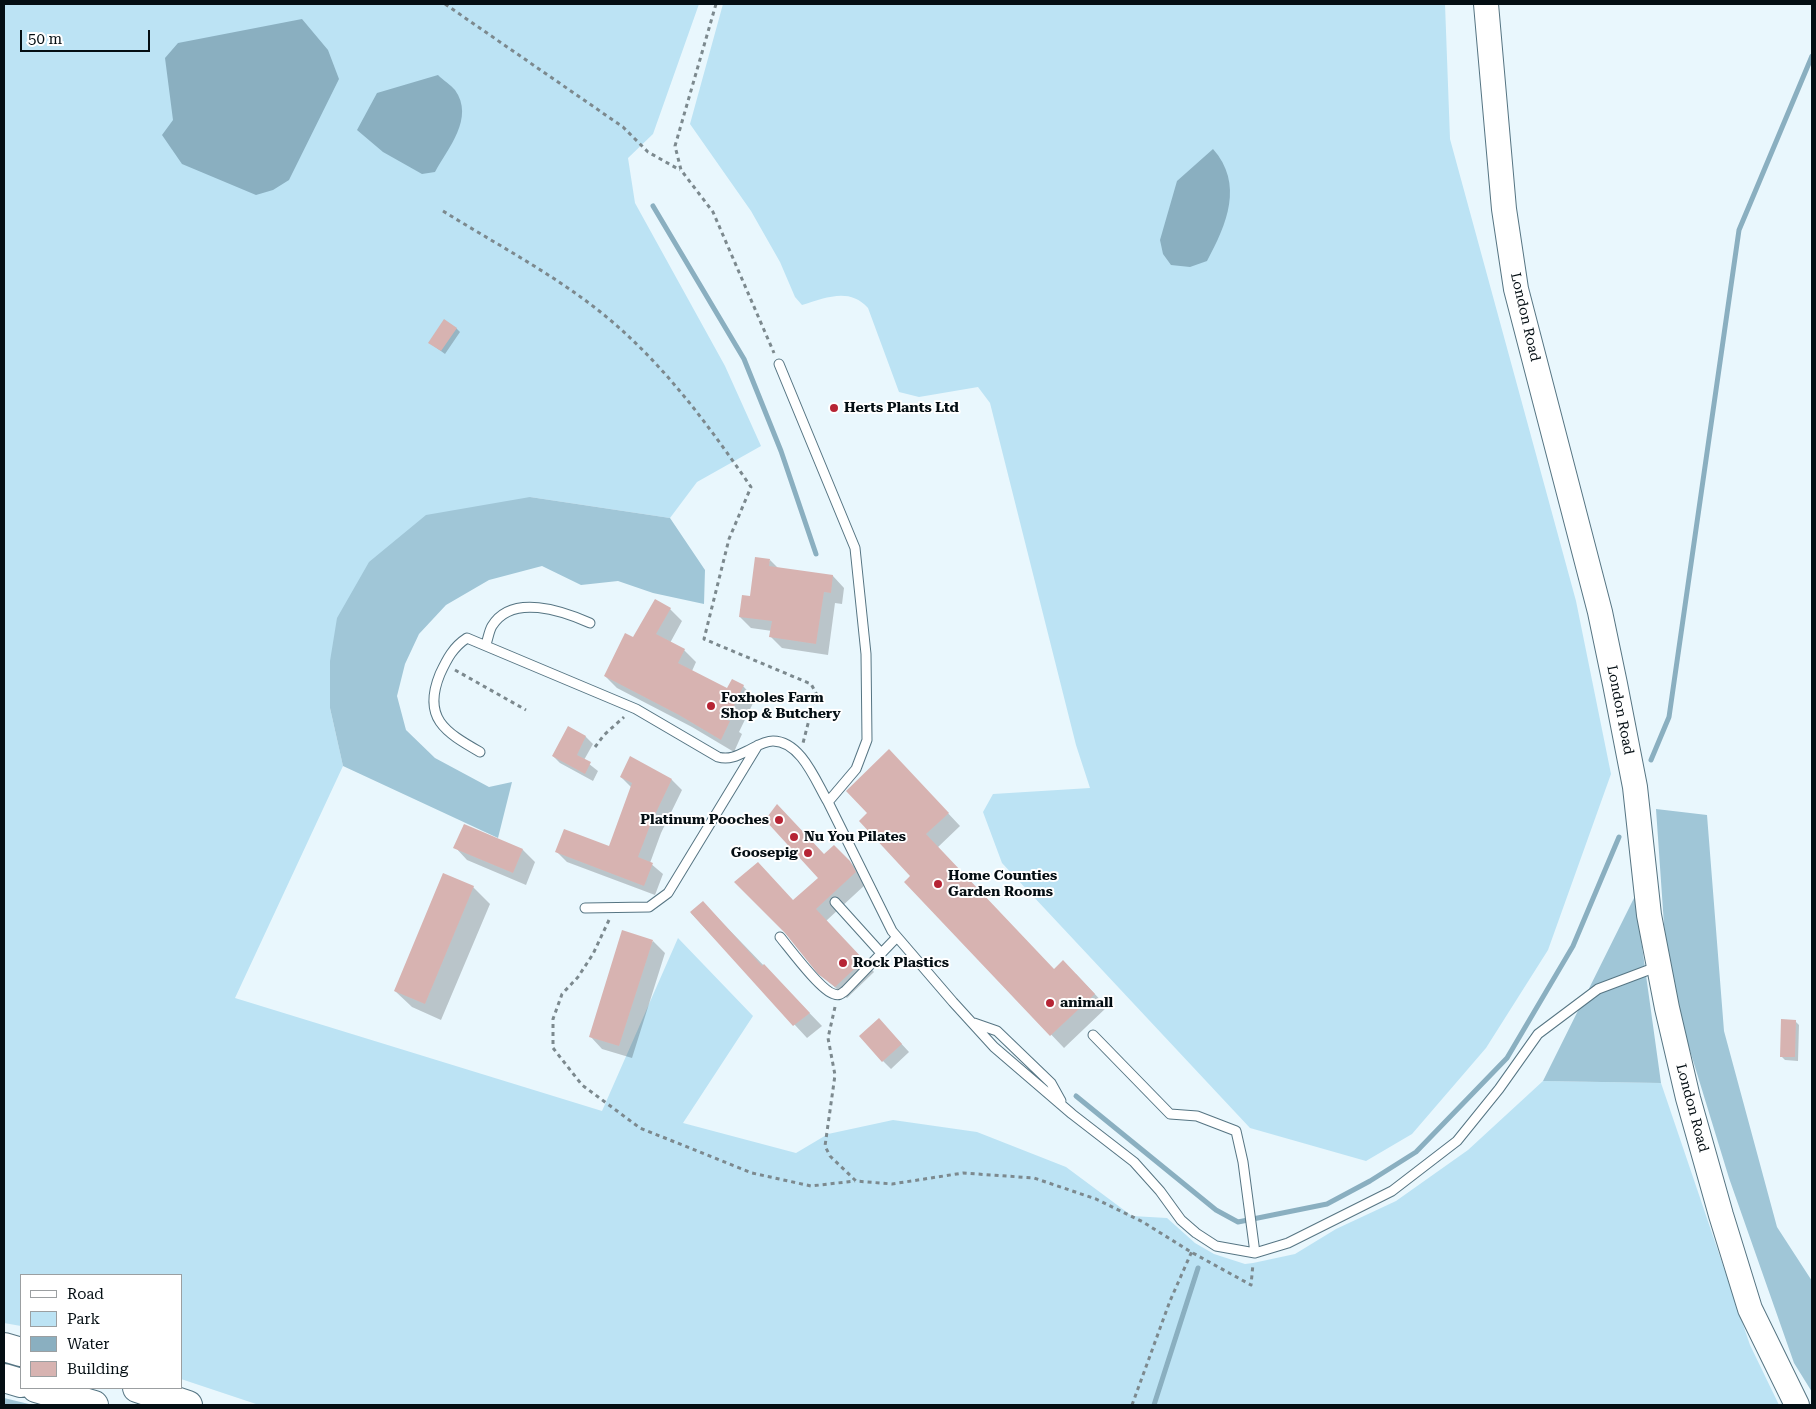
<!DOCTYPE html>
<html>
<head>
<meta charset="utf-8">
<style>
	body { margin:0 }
	#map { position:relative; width:1816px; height:1409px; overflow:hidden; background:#e9f7fd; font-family:"Roboto Serif",serif }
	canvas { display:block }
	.frame { position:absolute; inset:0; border:5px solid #040e13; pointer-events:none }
	.legend { position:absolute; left:20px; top:1274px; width:162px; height:115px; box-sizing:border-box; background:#fff; border:1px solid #9b9fa1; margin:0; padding:6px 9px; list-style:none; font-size:15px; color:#040e13 }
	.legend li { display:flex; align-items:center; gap:10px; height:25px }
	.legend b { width:25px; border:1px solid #9b9fa1 }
	.scale { position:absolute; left:20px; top:30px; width:130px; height:22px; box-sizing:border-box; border:2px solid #040e13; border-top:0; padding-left:6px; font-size:15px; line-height:18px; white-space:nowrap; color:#040e13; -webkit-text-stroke:4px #fff; paint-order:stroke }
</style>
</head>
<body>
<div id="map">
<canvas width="1816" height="1409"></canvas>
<div class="frame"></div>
<ul class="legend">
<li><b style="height:6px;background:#fff"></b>Road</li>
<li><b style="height:14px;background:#bce3f4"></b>Park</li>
<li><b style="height:14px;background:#8aafc0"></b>Water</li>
<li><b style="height:14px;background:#d7b3b1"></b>Building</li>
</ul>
<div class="scale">50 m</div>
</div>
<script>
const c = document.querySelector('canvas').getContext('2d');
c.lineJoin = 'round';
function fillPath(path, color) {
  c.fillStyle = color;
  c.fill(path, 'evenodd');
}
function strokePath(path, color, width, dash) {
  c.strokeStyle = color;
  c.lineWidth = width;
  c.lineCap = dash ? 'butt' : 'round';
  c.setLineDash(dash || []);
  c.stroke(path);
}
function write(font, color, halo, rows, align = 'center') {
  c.font = font + ' "Roboto Serif",serif';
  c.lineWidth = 4;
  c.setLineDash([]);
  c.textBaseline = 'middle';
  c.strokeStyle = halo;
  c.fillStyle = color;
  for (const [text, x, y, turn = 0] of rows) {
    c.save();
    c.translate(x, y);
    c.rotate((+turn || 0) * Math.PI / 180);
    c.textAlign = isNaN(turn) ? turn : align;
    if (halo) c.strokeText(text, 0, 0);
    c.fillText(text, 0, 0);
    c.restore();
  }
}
const green = new Path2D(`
	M4,4H699L653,134L628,158L635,203L725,366L761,446L697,482L670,518L530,497L330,708L343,766L235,998L602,1111L678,938L753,1016L683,1123L796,1153L828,1134L893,1120L977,1132L1066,1167L1132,1216L1167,1218L1195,1243L1214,1254L1245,1264L1253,1263L1295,1254L1336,1229L1396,1201L1468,1150L1543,1081L1661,1083L1750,1345L1779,1405H259L181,1379V1275H21V1326L4,1323Z
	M723,4H1445L1450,139L1576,601L1611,774L1548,950L1486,1048L1412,1134L1366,1161L1250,1128L1002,863L983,812L993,794L1090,788L1076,745L990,403L978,387L919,397L899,392L868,308C849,287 826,298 802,305L795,297L780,262L751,211L690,124Z`);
const forest = new Path2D(`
	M530,497L670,518L705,570L704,604L653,593L618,581L581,585L542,566L489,580L446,605L419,634L405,664L397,696L406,730L435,758L489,787L512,782L498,838L343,766L330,708V661L337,618L369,562L426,515Z
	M1656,809L1707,815L1724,1031L1777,1227L1812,1281V1392L1794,1363L1729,1178L1684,1031L1665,939Z
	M1635,896L1661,1083L1543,1081Z
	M4,1398L33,1405H4Z`);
const water = new Path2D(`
	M302,19L328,50L339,79L289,180L273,190L256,195L182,164L162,135L173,120L165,58L178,43Z
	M438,75C443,80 451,85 455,90C475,118 448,148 435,172L422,174L383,152L357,130L377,93Z
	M1213,149C1244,184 1227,224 1207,261L1190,267L1171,265L1163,254L1160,240L1177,181Z`);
const shadow = new Path2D(`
	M456,328L460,332L445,354L434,346Z
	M770,560L778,568L833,576L844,588L842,604L835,603L828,655L782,648L771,637L772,631L751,628L740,617Z
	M670,609L682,621L670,643L684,650L696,662L692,671L727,689L743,686L755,699L739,732L742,734L734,752L692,727L617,688L605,676L634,639Z
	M568,728L586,737L593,744L584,760L598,771L593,781L560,763L553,756Z
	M901,763L960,826L937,848L1054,971L1076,974L1107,1007L1064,1048L906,882L912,877L869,814Z
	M621,777L672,780L682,790L661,833L650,863L663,874L655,895L567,862L557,852L610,848L632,788Z
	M464,825L523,850L535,862L526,885L467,860L455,847Z
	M834,846L861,873L866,884L826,921L874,972L847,998L819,973L794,901L820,878L824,856Z
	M473,887L490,904L441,1020L412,1007L395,991Z
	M691,913L715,915L822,1026L807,1038Z
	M653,941L665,953L632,1058L602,1049L590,1036Z
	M1795,1021L1799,1025L1798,1061L1785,1060L1781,1056Z
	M887,1028L909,1052L891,1069L883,1061Z`);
const stream = new Path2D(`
	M653,206L744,359L781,451L816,554
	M1651,760L1669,717L1739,230L1812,56
	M1076,1096L1216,1210L1238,1222L1327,1204L1370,1181L1416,1152L1507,1058L1573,946L1619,837
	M1154,1405L1198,1268`);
const building = new Path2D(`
	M444,319L457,328L441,351L428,343Z
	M755,557L770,559L769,566L833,575L831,593L824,592L816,644L769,637L772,621L739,617L742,595L750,596Z
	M655,599L671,608L656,634L685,649L678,663L727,688L732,679L744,685L727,720L730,721L721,740L679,715L604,676L625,633L633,637Z
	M568,726L586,736L577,755L591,762L585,774L552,756Z
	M889,749L949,813L926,834L1054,969L1063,960L1095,994L1050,1036L904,882L910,876L859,821L867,813L846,791Z
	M630,756L672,779L651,823L638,857L653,863L644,886L555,852L564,829L609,846L632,783L620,777Z
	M777,804L824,854L834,845L850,861L856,872L816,909L864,960L835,987L818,974L785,933L734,882L758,862L793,900L818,878L765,820Z
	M464,824L523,849L513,873L453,848Z
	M443,873L474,886L425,1004L394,991Z
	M703,901L762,966L764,964L810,1013L793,1026L690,912Z
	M622,930L653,940L619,1046L589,1037Z
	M879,1018L902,1044L882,1062L859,1036Z
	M1781,1019L1796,1020L1795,1057H1780Z`);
const path = new Path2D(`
	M445,4L623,127L648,152L680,170
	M716,4L675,146L681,170L713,212L774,353
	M443,211C499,246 559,277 609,319C666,367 709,426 751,487L729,539L704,639L811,684L816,693L803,743
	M455,670L526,710
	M595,747L604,735L624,717
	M609,920L593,954L578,977L562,994L553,1019V1048L582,1085L640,1128L752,1173L811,1186L855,1181
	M835,1007L828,1038L835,1075L825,1146L830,1156L856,1181L892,1184L963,1173L1034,1178L1096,1199L1143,1222L1191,1252L1251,1285L1253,1264
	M1132,1405L1170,1301L1192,1251`);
const lane = new Path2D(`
	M779,364L855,548L866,654L867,740L856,769L828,802L892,931L953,1002L994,1047L1072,1114L1134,1162L1160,1191L1181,1220L1196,1233L1216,1246L1255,1253L1288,1243L1392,1191L1457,1141L1499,1089L1538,1034L1598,989L1659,966
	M486,644C488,639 489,631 492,626C512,593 563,611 590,623
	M480,752C445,732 422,718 440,674C447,659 453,647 467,638L636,709L718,757C729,760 737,756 747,751C755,747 764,741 773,741C801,741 816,782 828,802
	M835,902L881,953
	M585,908L649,907L668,893L758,745
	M780,937C790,949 821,991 834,994C839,996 841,994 845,991L897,937
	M974,1023L997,1031L1051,1083L1061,1101
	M1093,1035L1170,1114L1197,1116L1236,1131L1243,1162L1255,1253`);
const secondary = new Path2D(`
	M1486,4L1504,209L1516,289L1600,612L1615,684L1635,787L1649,915L1667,1008L1688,1098L1721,1215L1750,1309L1797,1405`);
const highway = new Path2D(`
	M4,1347L21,1352
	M4,1378L21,1383
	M36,1388L94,1405
	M137,1388L188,1405`);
const markers = [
	[834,408,5,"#b62434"],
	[711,706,5,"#b62434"],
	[779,820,5,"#b62434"],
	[794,837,5,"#b62434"],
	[808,853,5,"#b62434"],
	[938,884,5,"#b62434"],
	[843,963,5,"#b62434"],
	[1050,1003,5,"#b62434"]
];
const streetNames = [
	["London Road",1525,317,77],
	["London Road",1620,710,79],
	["London Road",1692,1108,75]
];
const poiNames = [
	["Herts Plants Ltd",844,408],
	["Foxholes Farm",721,698],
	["Shop & Butchery",721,714],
	["Platinum Pooches",769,820,"right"],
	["Nu You Pilates",804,837],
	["Goosepig",798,853,"right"],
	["Home Counties",948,876],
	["Garden Rooms",948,892],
	["Rock Plastics",853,963],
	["animall",1060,1003]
];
fillPath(green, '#bce3f4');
fillPath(forest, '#a0c6d7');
fillPath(water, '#8aafc0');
fillPath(shadow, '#0003');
strokePath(stream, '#8aafc0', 5);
fillPath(building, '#d7b3b1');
strokePath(lane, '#567583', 11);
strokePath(secondary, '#567583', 26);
strokePath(highway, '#567583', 30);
strokePath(path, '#7c898e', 3, [4, 4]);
strokePath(lane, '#fff', 9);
strokePath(secondary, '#fff', 24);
strokePath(highway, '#fff', 28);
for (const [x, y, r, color] of markers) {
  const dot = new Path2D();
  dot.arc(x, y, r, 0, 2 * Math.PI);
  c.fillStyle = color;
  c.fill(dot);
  strokePath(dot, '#fff', 2);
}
write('14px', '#040e13', '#fff', streetNames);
write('bold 14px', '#040e13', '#fff', poiNames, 'left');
</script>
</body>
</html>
